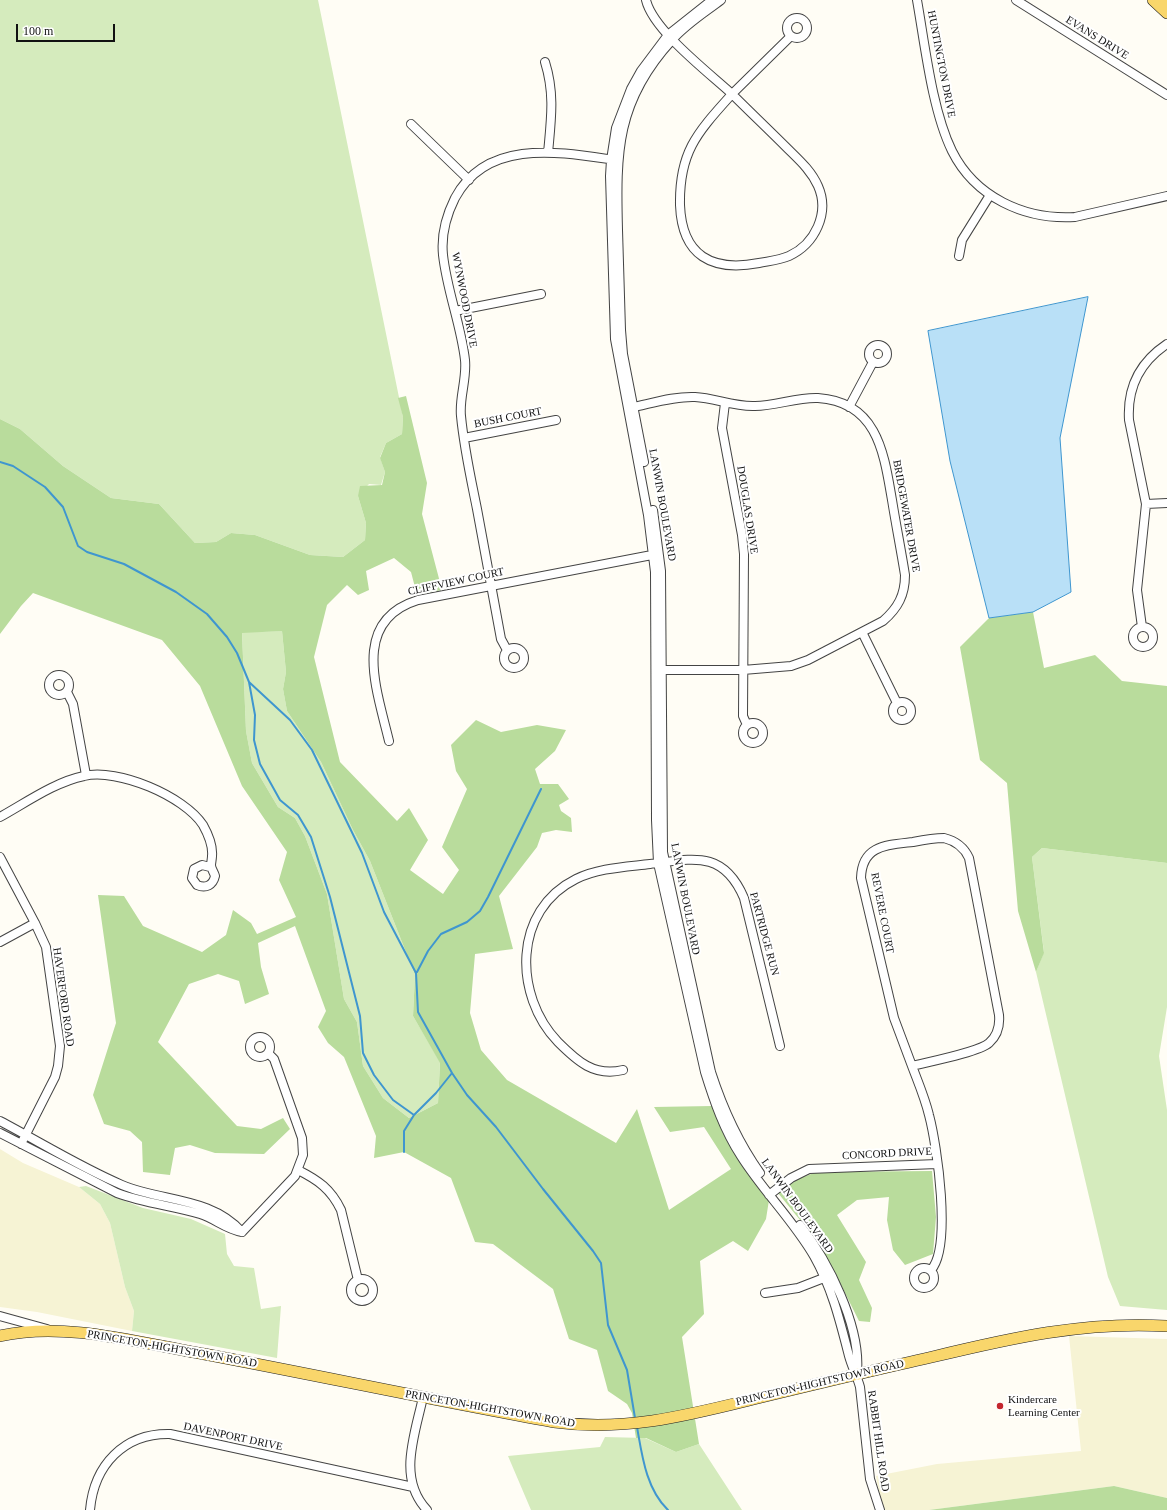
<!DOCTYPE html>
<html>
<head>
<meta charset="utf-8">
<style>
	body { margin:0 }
	#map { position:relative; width:1167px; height:1510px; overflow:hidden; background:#fffdf5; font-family:"Times New Roman",serif }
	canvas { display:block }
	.scale { position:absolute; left:16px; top:24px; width:99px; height:18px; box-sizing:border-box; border:2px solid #111; border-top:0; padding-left:5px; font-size:12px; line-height:14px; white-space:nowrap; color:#111; -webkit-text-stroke:3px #fff; paint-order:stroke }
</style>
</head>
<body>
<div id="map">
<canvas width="1167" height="1510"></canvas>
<div class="scale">100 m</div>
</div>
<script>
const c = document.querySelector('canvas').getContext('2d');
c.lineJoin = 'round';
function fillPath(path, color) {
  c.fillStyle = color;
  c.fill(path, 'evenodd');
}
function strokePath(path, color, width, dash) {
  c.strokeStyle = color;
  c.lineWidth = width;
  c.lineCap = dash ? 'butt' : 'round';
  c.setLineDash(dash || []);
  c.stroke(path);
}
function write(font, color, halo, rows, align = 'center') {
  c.font = font + ' "Times New Roman",serif';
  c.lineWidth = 4;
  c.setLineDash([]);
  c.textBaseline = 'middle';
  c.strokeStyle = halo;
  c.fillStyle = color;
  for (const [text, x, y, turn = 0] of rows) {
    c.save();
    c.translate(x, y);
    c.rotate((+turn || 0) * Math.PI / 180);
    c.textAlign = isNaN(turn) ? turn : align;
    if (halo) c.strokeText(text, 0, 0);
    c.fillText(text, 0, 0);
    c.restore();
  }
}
const farmland = new Path2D(`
	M0,1149L23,1163L79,1187L100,1204L110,1223L125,1287L134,1311L132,1331L37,1312L0,1307Z
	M1069,1336L1167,1339V1498L1114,1486L929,1510H885L881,1502L876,1476L937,1464L1081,1451Z`);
const green = new Path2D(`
	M0,0H318L403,417L402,434L386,443L380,457L385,472L381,485L369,484L358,496L366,523L365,540L343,557L310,555L255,535L231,533L216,542L195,543L159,504L111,498L63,466L20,429L0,419Z
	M282,631L286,672L283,689L287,711L321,762L353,830L370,861L415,975L413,1016L440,1062L438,1103L409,1118L383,1098L363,1066L357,1022L344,999L327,894L305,836L295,818L278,807L252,763L246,731L242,632Z
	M1042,848L1167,863V1007L1159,1056L1167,1110V1310L1120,1306L1108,1277L1036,972L1044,952L1032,857Z
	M86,1186L143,1208L191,1219L225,1234L227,1254L234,1266L254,1268L261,1309L281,1306L277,1358L132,1331L134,1311L125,1287L110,1223L100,1204L79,1187Z
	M605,1437L645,1438L676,1452L699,1444L742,1510H531L508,1456L600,1447Z`);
const forest = new Path2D(`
	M406,396L427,483L422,514L442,590L417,595L411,572L394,558L366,571L369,590L358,595L347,585L327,605L314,657L340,762L397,821L409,808L428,840L410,870L443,894L459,870L442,847L467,789L456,771L451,745L476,720L501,732L537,725L566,730L555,751L535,769L540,784H558L569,799L559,805L561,811L571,818L572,832L556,830L542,833L537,847L499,896L513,949L475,954L470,1013L481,1050L507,1080L616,1143L637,1109L669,1210L731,1169L704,1127L670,1132L654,1107L712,1106L769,1200L766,1219L748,1251L733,1241L700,1261L704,1314L682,1337L699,1444L676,1452L646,1438H636L632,1413L627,1404L608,1391L597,1350L569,1339L553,1289L493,1244L475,1242L451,1178L404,1152L374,1158L376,1136L344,1057L328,1043L318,1027L326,1011L295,926L258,943L261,967L269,994L245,1004L239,981L218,974L189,984L158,1042L237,1126L261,1129L283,1118L290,1129L264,1154L215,1153L190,1145L175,1148L170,1175L143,1172L142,1142L130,1131L104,1124L93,1095L116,1023L98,895L124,896L143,926L202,952L226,935L233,910L251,923L257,934L296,917L279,880L287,852L242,786L200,686L162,640L33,593L21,606L0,634V419L20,429L63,466L111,498L159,504L195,543L216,542L231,533L255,535L310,555L343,557L365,540L366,523L358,496L360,486L382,485L385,472L380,458L386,443L402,434L403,417L398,398ZM282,631L286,672L283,689L287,711L321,762L353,830L370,861L415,975L413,1016L440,1063L438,1103L409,1118L383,1098L363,1066L357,1022L344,999L327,894L305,836L295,818L278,807L252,763L246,731L242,633Z
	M1033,612L1044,668L1095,655L1122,681L1167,686V863L1042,848L1032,857L1044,953L1036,972L1018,911L1007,783L980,760L960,647L989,618Z
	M932,1171L936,1217L933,1254L905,1265L893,1250L887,1220L889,1197L857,1200L837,1215L866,1262L859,1280L872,1308L870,1322L859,1321L839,1281L813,1236L778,1193L796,1180L816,1172Z
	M1114,1486L1167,1498V1510H929Z`);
const water = new Path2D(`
	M1088,297L1060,438L1071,592L1033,612L989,618L950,461L928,331Z`);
const stream = new Path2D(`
	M0,462L13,466L45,487L63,507L78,546L87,552L124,564L176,592L207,614L227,637L237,653L249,682L255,715L254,740L260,764L280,800L298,815L311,837L330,897L360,1016L363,1053L374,1075L393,1100L414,1115
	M249,682L290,720L312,750L362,853L384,912L416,973L418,1012L452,1073L467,1095L496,1127L543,1189L593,1251L601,1263L608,1325L627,1370L635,1418
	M417,972L428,951L441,934L467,922L480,911L488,897L541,789
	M404,1152V1131L414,1115L436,1093L452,1073
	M637,1427C642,1455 646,1489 668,1510`);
const minor = new Path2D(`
	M646,0C653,30 708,72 732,94L791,36
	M712,0L668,35L641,71L631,89L616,128L611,160L610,176L615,339L648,515L655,572L656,820L658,863L705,1072C714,1101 724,1130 741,1156C763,1191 793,1220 814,1256C832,1288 840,1321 849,1356C852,1367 857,1376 860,1387L870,1479L880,1510
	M917,0C925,45 932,110 952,151C975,197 1024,220 1075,217L1167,196
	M1016,0L1167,95
	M787 28a10 10 0 1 1 20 0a10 10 0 1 1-20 0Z
	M545,62C555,94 551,120 548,153
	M732,94C750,112 768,129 786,147C798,159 811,170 818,186C830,213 815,244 789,256C780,260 769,261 759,263C712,272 682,256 680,205C679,151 698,132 732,94Z
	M411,124L469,180
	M959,256L962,240L990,195
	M455,311L541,294
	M869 354a9 9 0 1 1 18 0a9 9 0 1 1-18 0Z
	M725,403L722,428L742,535L744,554L743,716L747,725
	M849,407L873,362
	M629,408C650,404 673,396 695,397C715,398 734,407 755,406C776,406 797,397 818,398C878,402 884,454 892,500C896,525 901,550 905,575C905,595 898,608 883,621L808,660L791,666L743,670H658
	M464,438L556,420
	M644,462L623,354L621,330C620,296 619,263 618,230C616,152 616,101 672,40C686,24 704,13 721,0
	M1146,504L1167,503
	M653,510L661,571L663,852L711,1072C723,1109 738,1142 760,1173
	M1142,627L1137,590L1146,504L1129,420C1127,387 1140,362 1167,344
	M1133 637a10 10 0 1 1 20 0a10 10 0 1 1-20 0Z
	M862,632L897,703
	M504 658a10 10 0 1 1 20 0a10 10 0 1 1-20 0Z
	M507,650L501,639C493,596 485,553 477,509C471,479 464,448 461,416C459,398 467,379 465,360C461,325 447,291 443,255C441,235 446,216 455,198C487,138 560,152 615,160
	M49 685a10 10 0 1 1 20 0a10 10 0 1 1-20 0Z
	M67,692L73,704L86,775
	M893 711a9 9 0 1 1 18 0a9 9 0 1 1-18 0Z
	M743 733a10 10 0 1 1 20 0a10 10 0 1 1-20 0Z
	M389,741C377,690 350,621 418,600L657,554
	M0,817C27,802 55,782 84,776C118,768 184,796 203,825C208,834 213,846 212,856C212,859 211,863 211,865C211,869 214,872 215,876C213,885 206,889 197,885L192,878L194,869L202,865L210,867
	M944,838C956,841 964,847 969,858L999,1015C1000,1026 997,1036 989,1043C979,1052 928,1062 912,1066L894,1018L861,878C862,845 887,845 913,842C923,840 934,838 944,838Z
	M0,857L35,923L46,947L60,1046L58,1066L55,1077L21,1144
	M0,942L35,923
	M250 1047a10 10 0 1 1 20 0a10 10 0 1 1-20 0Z
	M912,1066C918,1082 925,1098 929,1115C937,1145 952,1247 931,1270
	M623,1070C594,1077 577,1061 558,1042C513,995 513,910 576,879C598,868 625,867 650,864C692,859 723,849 744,898L780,1046
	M0,1121C40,1142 80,1167 122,1185C163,1202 211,1197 242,1232
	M0,1133L117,1193C144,1203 173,1206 200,1214C216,1219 225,1229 242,1232
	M298,1170C318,1180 331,1189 341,1210L358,1280
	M769,1195L791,1178L809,1169L937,1164
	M800,1225C828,1261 861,1326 857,1372
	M242,1232L295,1176L303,1155L302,1138L274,1059L268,1053
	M914 1278a10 10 0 1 1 20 0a10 10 0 1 1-20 0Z
	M351 1290a11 11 0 1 1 22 0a11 11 0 1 1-22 0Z
	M765,1293L798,1288L829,1276
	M0,1316L47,1329
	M423,1397C415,1435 397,1478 427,1510
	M90,1510C94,1465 124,1433 170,1434L413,1487`);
const major = new Path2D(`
	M1153,0L1167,13
	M1165,0L1167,2
	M0,1336C65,1321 139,1343 204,1354C321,1376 437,1401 554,1422C626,1432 689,1415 758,1398C816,1384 874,1370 932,1357C1011,1338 1085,1321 1167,1326`);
const markers = [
	[1000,1406,4,"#c4262e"]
];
const streetNames = [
	["EVANS DRIVE",1097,38,32],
	["HUNTINGTON DRIVE",941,64,79],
	["WYNWOOD DRIVE",464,300,79],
	["BUSH COURT",508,418,-11],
	["LANWIN BOULEVARD",662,505,80],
	["DOUGLAS DRIVE",747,510,81],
	["BRIDGEWATER DRIVE",906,516,80],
	["CLIFFVIEW COURT",456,582,-12],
	["LANWIN BOULEVARD",685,899,79],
	["REVERE COURT",882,913,79],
	["PARTRIDGE RUN",764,934,75],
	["HAVERFORD ROAD",63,997,82],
	["CONCORD DRIVE",887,1154,-3],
	["LANWIN BOULEVARD",797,1206,54],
	["PRINCETON-HIGHTSTOWN ROAD",172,1349,10],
	["PRINCETON-HIGHTSTOWN ROAD",820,1383,-13],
	["PRINCETON-HIGHTSTOWN ROAD",490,1409,10],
	["DAVENPORT DRIVE",233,1437,12],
	["RABBIT HILL ROAD",878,1441,82]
];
const poiNames = [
	["Kindercare",1008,1400],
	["Learning Center",1008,1413]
];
fillPath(farmland, '#f6f3d4');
fillPath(green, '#d5ebbd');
fillPath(forest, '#b9dc9c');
fillPath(water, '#b9e0f7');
strokePath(water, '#3f96cf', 1);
strokePath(stream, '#3f96cf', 2);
strokePath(minor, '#444', 10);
strokePath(major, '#222', 12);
strokePath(minor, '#fff', 8);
strokePath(major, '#f9d66b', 11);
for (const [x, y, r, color] of markers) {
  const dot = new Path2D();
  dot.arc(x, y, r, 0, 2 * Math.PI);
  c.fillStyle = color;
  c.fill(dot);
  strokePath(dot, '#fff', 1.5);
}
write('11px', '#111', '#fff', streetNames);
write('11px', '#111', '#fff', poiNames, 'left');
</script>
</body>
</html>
